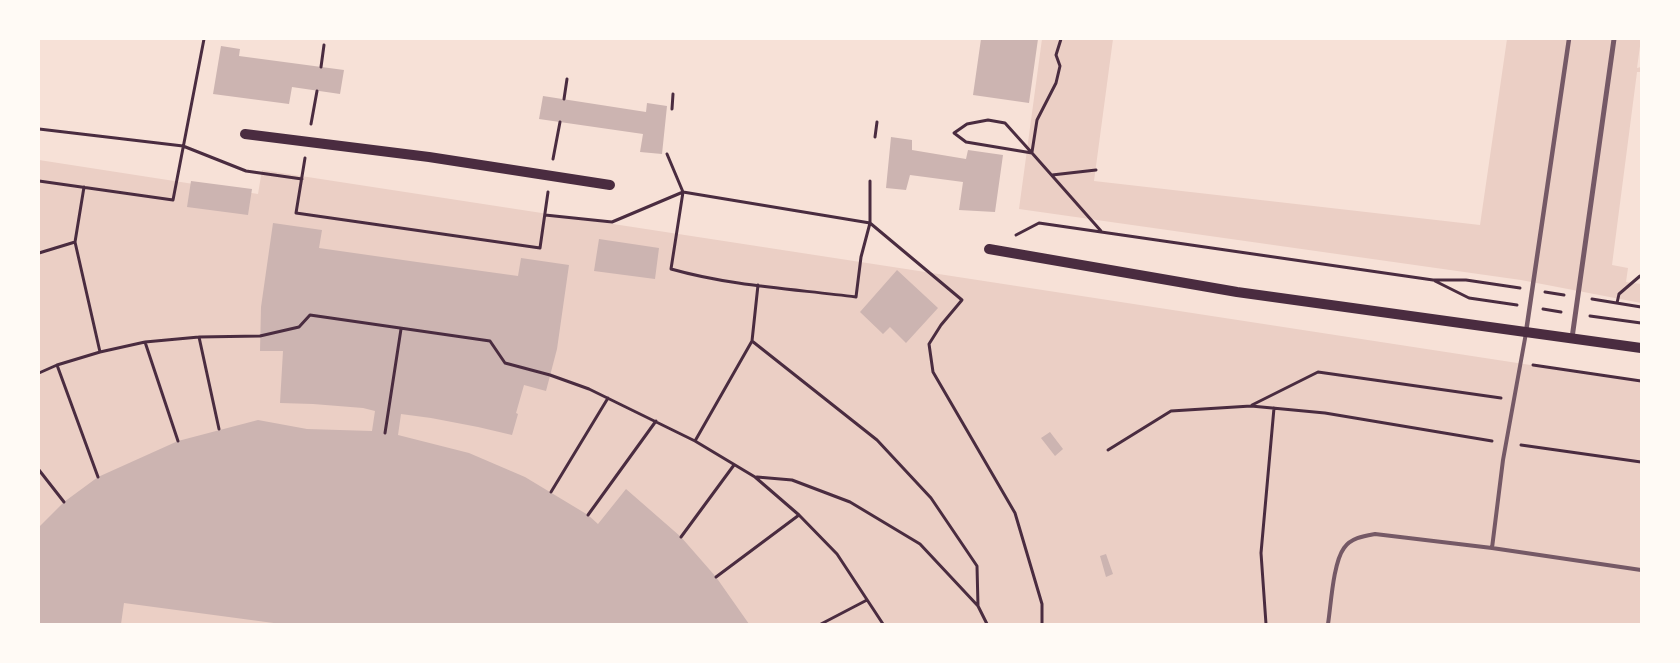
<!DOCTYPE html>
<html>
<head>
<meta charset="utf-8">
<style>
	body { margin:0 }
	#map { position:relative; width:1680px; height:663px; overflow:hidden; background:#f7e1d7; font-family:Cabin,sans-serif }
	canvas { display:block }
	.frame { position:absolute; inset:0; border:40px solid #fffaf5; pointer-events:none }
</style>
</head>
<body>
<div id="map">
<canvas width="1680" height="663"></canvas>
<div class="frame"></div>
</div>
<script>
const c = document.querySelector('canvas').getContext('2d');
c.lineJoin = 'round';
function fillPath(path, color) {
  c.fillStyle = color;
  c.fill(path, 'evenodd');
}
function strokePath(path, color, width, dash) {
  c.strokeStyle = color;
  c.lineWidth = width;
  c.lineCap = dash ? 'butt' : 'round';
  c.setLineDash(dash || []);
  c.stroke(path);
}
const green = new Path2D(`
	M1042,39H1113L1094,181L1480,225L1507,39H1641L1637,68L1641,67V72H1637L1612,265L1628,268L1626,282L1641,284V303L1521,280L1443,269L1019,209Z
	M39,160L258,194L262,170L1641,382V624H39Z`);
const building = new Path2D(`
	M981,39H1038L1029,103L973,95Z
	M221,46L240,49L239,56L344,70L340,94L292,87L289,104L213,94Z
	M543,96L646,112L647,103L667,106L662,154L640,152L643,134L539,119Z
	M891,137L912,140V150L966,159L968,150L1003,155L995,212L959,210L963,182L910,175L906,190L886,188Z
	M191,181L252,189L248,215L187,207Z
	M273,223L322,230L319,248L417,262L518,276L521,258L569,265L557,349L546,391L524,385L516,413L518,414L512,435L478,427L431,418L401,414L398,435L469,453L525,477L588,515L598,524L626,489L681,537L716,577L749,624H281L124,603L121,624H39V527L64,502L98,477L178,441L258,420L307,429L372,431L375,411L363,408L313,404L280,403L283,351H260L261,307Z
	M599,239L659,248L655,279L594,271Z
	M897,270L938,308L906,343L890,327L883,334L860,312Z
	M1050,432L1063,449L1055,456L1041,438Z
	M1106,554L1113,574L1106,577L1100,556Z`);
const path = new Path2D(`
	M321,67L324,45
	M564,99L567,79
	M672,109L673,94
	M311,124L317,91
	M39,129L183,146L246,171L302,179
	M875,137L877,122
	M1032,152L1037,120L1056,83L1060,66L1056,55L1061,39
	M1032,153L1005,123L988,120L967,124L954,133L966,142L1032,153L1101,231
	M667,154L683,192L671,269C731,286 794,289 856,297L861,257L870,223V181
	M305,158L296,213L540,248L548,192
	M553,159L560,122
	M1052,175L1096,170
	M39,181L173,200L204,39
	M84,187L75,242L100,352
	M545,215L612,222L683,192L870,223L962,300L941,325L929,344L933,372L1015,513L1042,604V624
	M1016,235L1039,223L1433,280H1466L1520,288
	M39,253L75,242
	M1435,281L1469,298L1517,305
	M1545,292L1564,295
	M1592,299L1641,307
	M1617,303L1619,294L1640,276
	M1543,309L1561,312
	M1590,316L1641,323
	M199,337L219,429
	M752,341L877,440L931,498L977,566L978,606
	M145,342L178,441
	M57,365L98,477
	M1533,365L1641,381
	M39,373L57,365L100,352L145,342L199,337L260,336L299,327L310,315L490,341L505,363L550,375L589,389L695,441L755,477L799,515L837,554L883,624
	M1252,405L1318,372L1501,398
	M385,433L401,329
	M695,441L752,341L758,285
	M1521,445L1641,462
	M1108,450L1171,411L1251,406L1325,413L1492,441
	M39,470L64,502
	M757,477L792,480L850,502L920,544L978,606L987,624
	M551,492L608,398
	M588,515L656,421
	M681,537L734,465
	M716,577L799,515
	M821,624L867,600
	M1266,624L1261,553L1274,408`);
const service = new Path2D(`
	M1492,548L1503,460L1526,333
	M1328,624C1331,605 1333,563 1344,548C1351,538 1364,536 1375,534L1492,548L1641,570`);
const pedestrian = new Path2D(`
	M1526,332L1569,39`);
const minor = new Path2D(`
	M1572,338L1614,39`);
const secondary = new Path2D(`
	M245,134L429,157L610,185
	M989,249L1237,292L1641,348`);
fillPath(green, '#ebcfc5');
fillPath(building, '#ccb4b1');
strokePath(path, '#4a2c40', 3);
strokePath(service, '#755966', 4);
strokePath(pedestrian, '#755966', 4.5);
strokePath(minor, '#755966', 5);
strokePath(secondary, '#4a2c40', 10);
</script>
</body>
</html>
